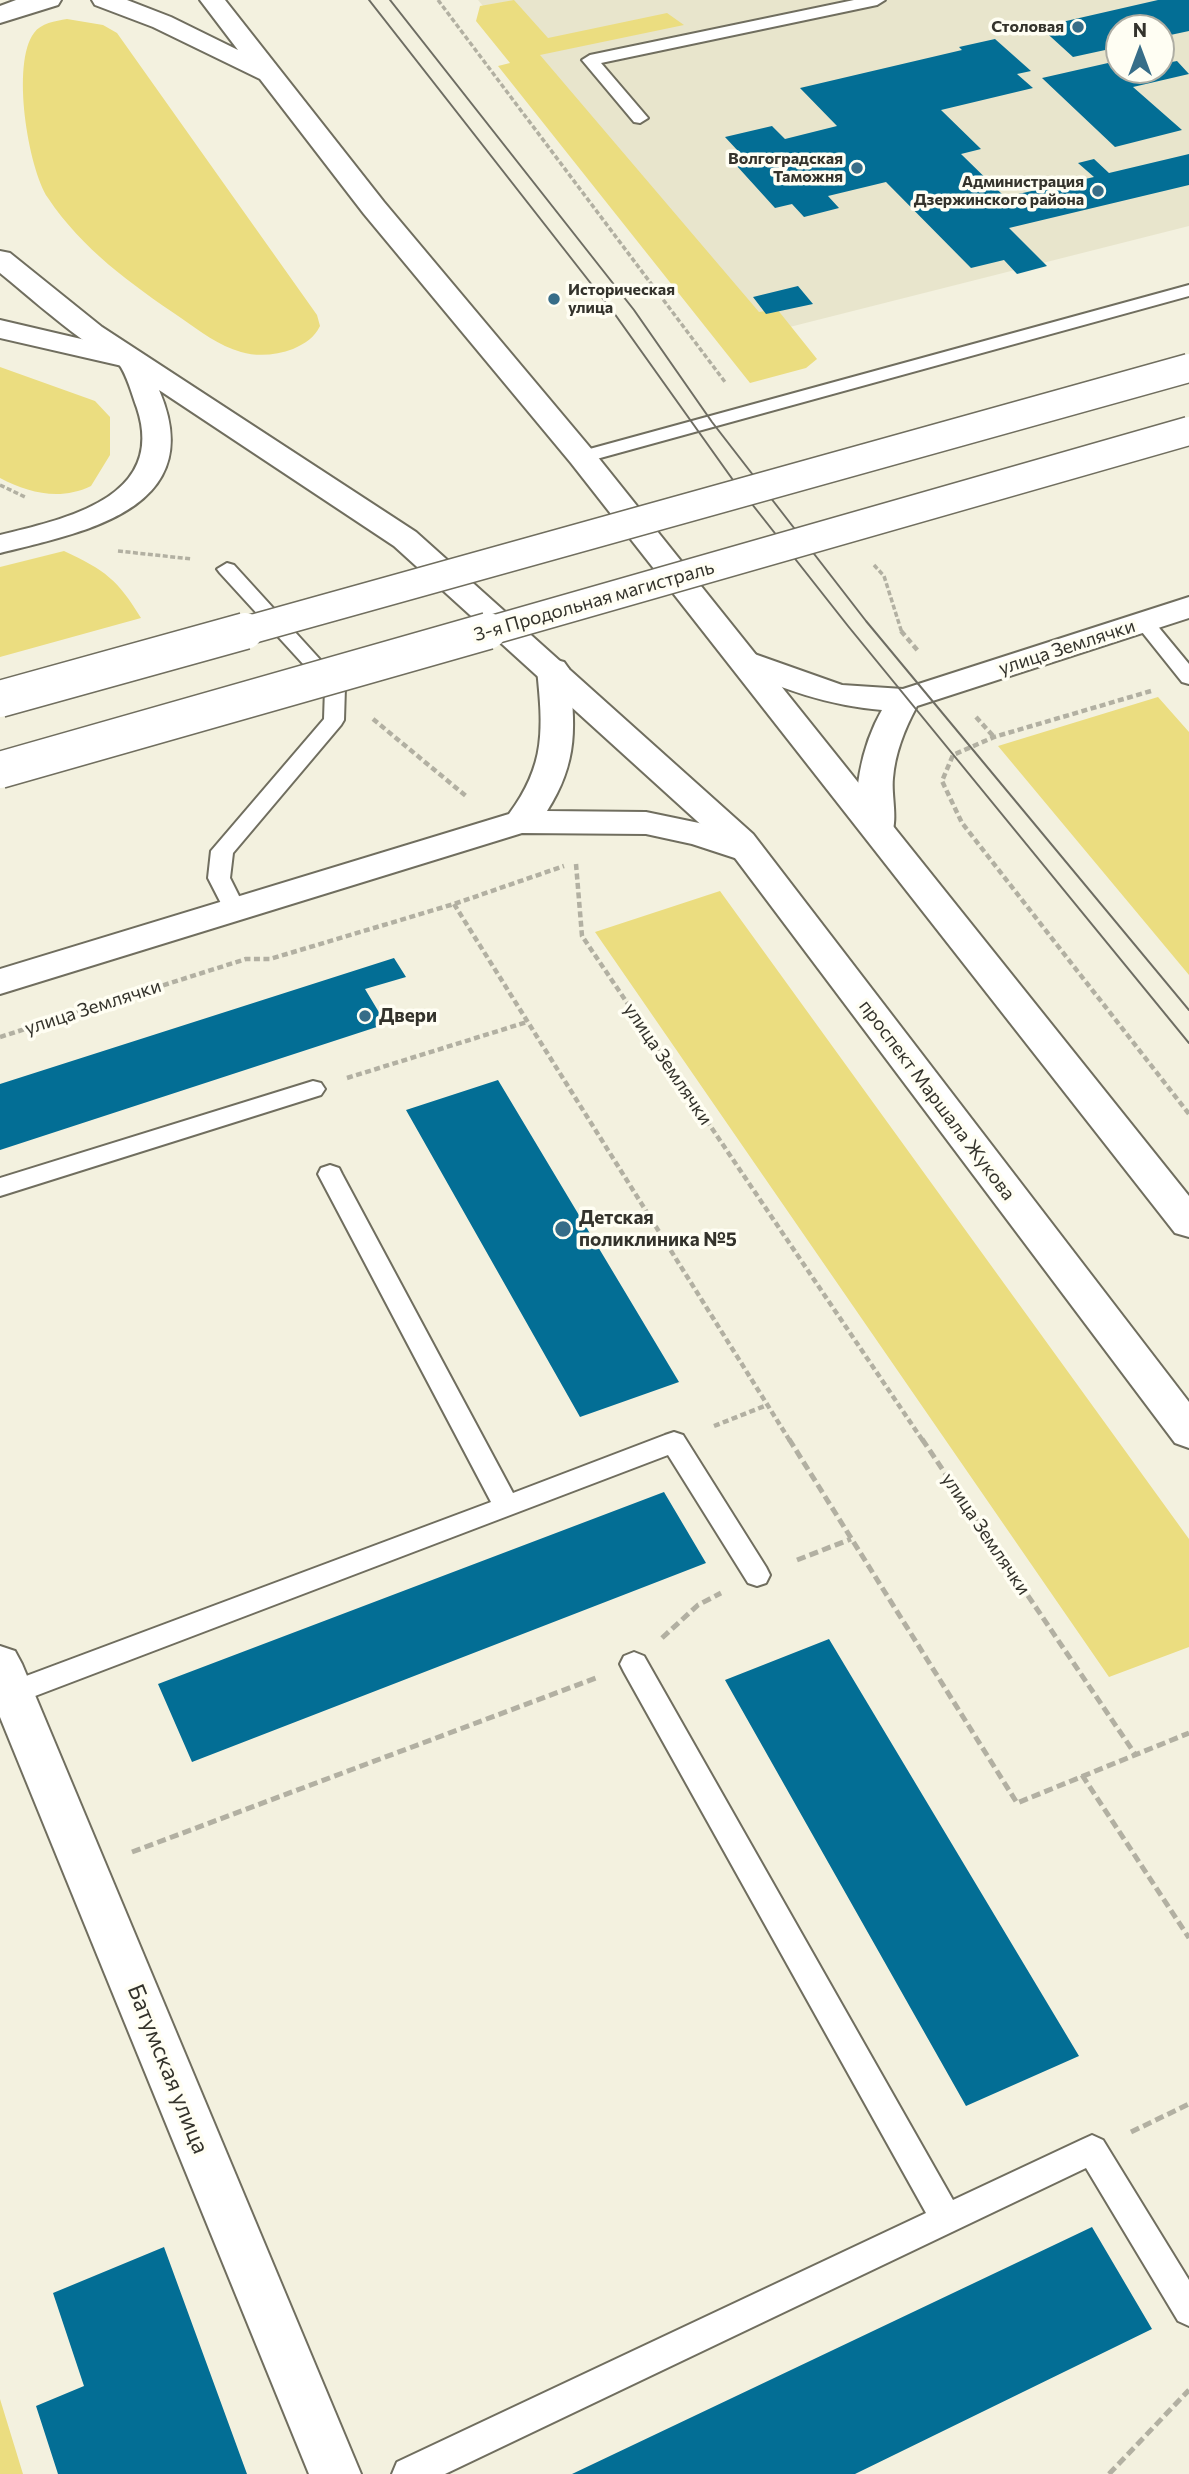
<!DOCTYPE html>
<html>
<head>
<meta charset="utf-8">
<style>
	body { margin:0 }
	#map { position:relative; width:1189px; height:2474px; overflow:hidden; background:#f3f1df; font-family:Commissioner,sans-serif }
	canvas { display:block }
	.north { position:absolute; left:1105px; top:14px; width:70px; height:70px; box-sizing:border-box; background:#fffef3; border:2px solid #aeada3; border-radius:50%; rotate:0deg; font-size:19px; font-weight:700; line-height:28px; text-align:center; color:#34332c }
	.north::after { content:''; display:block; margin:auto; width:24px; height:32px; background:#376d88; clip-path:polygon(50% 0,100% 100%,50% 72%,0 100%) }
</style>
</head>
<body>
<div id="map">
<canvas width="1189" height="2474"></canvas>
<div class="north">N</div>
</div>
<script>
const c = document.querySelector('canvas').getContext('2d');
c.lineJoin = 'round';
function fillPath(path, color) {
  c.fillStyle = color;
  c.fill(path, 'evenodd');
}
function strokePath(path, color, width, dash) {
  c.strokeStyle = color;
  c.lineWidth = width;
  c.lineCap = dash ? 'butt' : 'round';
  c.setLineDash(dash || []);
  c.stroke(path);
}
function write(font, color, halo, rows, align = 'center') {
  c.font = font + ' Commissioner,sans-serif';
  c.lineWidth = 7;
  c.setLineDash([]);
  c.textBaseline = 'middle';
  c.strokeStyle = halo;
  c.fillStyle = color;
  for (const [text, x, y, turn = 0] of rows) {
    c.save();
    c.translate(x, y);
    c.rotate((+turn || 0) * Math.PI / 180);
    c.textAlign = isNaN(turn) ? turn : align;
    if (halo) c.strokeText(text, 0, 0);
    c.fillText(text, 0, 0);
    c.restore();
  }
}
const built = new Path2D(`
	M478,0H1189V226L758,335ZM1119,28H1161V70H1119Z`);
const green = new Path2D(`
	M514,0L548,38L667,13L684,25L540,55L759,312L777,309L817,359L806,368L750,383L498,66L510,63L476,21L480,6Z
	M67,19L103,25L117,33L317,315L320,326C314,338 306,343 293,349C277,355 258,357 241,352C219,346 200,331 181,318C131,284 82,249 48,198C28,168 11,63 34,33C41,23 55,21 67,19Z
	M0,367L95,401L110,417V455L91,486C60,501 29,493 0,478Z
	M64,551C105,570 118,580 141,618L0,657V567Z
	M1158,697L1189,732V975L998,746Z
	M720,891L1189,1539V1647L1109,1677L595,932Z
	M0,2399L23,2474H0Z`);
const building = new Path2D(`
	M1158,0H1189V31L1161,37V28H1119V47L1073,57L1040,27Z
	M995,39L1031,71L1017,74L1033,88L941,110L981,149L961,154L1005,197L1094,177L1078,163L1094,159L1109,173L1189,154V185L1009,228L1047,266L1017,274L1004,260L971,268L886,182L828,196L839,208L804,217L792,204L775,208L726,154L738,151L725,137L772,126L785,139L837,126L800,88L962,50L959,47Z
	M1177,61L1189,74L1133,87L1182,130L1115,147L1042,78L1108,63L1120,74L1161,70V64Z
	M798,286L813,304L766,314L753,297Z
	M394,958L406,977L365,989L386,1024L0,1150V1084Z
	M498,1080L679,1382L580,1417L406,1110Z
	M664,1492L706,1563L192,1762L158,1684Z
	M829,1639L1079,2056L966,2106L725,1680Z
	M1092,2227L1152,2329L855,2474H572Z
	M164,2247L247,2474H58L36,2406L84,2386L53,2293Z`);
const pathFar2 = new Path2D(`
	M438,0L725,382
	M0,485L25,497
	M118,551L192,559
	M874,565L884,576L902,633`);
const pathFar1 = new Path2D(`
	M901,631L919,652
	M1151,691L994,737L953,755L942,781L962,823L1189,1114
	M976,717L994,737
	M373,719L466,796
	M576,864L582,936L923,1441
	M454,904L790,1441
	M0,1037L246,959H270L454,904L564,866
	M347,1078L527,1022
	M714,1426L767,1405`);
const path = new Path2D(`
	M789,1439L1017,1803L1189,1733
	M922,1439L1135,1754
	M797,1560L851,1539
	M662,1638L698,1605L721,1593
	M1082,1775L1189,1938
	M132,1852L596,1678
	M1131,2132L1189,2104
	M1109,2474L1189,2390`);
const lane = new Path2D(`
	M854,0H885L877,5L601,63L648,118L640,123L634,122L582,60L590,55Z
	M1189,285V296L582,463L572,457L575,453Z
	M227,563L234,565L345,687L344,720L341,725L233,853L230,878L246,910L243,915H227L208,878L211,851L324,719L325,688L220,573L217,569Z
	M1144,616L1151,618L1189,664V684L1182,682L1134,622Z
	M313,1081L321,1083L325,1089L321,1095L0,1196V1178Z
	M330,1165L339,1168L342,1174L513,1493L665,1435L674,1432L683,1435L766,1567L770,1575L766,1583L757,1586L748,1583L668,1455L22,1701L12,1705L2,1701V1685L491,1502L318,1174L321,1168Z
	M634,1652L644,1656L953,2200L1081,2140L1092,2135L1103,2140L1189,2280V2326L1178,2321L1086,2168L445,2474H392L397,2462L926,2213L624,1672L620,1664L624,1656Z`);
const street = new Path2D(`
	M0,1646L15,1651L22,1664L361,2474H309L0,1717Z`);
const secondary = new Path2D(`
	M1189,597V618L917,706C905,728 895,753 893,778C891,796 899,822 890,837L878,840L866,837C846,804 864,741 882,710C829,706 780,688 732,667L727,660L732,653L743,650L842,685L903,689Z
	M553,659L564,662L569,669C575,725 579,761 547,811L646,812L699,823L759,843L764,851L759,859L747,862L692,844L646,834L522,833L0,994V969L509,814C546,764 543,729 537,669L542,662Z`);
const primary = new Path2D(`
	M0,320L141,353L145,359L141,365L131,368L0,338Z`);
const highway = new Path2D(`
	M16,0H61L58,5L0,23V6Z
	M92,0H127L171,17L238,50L200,0H225L384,202L593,451L1189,1196V1237L1175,1233L571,463L364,214L260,79L153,27L95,5Z
	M0,251L10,253L102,327L416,532L753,834L1189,1402V1448L1175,1443L729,850L394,546L159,390C210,508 86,532 0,553V535C65,519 167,498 137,408C132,395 127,374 118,363C111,354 93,347 83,340C54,319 27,295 0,273Z`);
const tram = new Path2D(`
	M369,0L614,313L733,480L848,626L1189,1043
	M390,0L634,310L712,422L866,621L1189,1010`);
const highwayBridgeFar1 = new Path2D(`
	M238,633L1189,368
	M482,633L1189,431`);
const highwayBridge = new Path2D(`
	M0,699L245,631
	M0,770L488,631`);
const markers = [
	[1078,27,7,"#376d88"],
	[857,168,7,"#376d88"],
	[1098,191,7,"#376d88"],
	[554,299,7,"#376d88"],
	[365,1016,7,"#376d88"],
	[563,1229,9,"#376d88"]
];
const farPoinames = [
	["Столовая",1064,27],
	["Волгоградская",843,159],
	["Таможня",843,177],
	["Администрация",1084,182],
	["Дзержинского района",1084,200],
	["Историческая",568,290,"left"],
	["улица",568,308,"left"]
];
const streetNames = [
	["3-я Продольная магистраль",594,601,-16],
	["улица Землячки",1067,647,-18],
	["улица Землячки",93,1007,-18],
	["улица Землячки",668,1064,56],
	["проспект Маршала Жукова",937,1100,53],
	["улица Землячки",986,1534,56]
];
const poiNames = [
	["Двери",379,1016],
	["Детская",579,1218],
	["поликлиника №5",579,1240]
];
const nearStreetnames = [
	["Батумская улица",168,2069,68]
];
fillPath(built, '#e8e5cc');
fillPath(green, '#ebdd80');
fillPath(building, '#036e95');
strokePath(lane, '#706e5f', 4);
strokePath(street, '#706e5f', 4);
strokePath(secondary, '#706e5f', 4);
strokePath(primary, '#706e5f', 4);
strokePath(highway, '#706e5f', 4);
strokePath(pathFar2, '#b2b0a2', 3.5, [5, 2.5]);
strokePath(pathFar1, '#b2b0a2', 4.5, [6, 3.5]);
strokePath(path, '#b2b0a2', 5, [9, 4.5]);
fillPath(lane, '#fff');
fillPath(street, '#fff');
fillPath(secondary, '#fff');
fillPath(primary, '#fff');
fillPath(highway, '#fff');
strokePath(tram, '#6e6d63', 2);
strokePath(highwayBridgeFar1, '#706e5f', 31, []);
strokePath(highwayBridge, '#706e5f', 39, []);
strokePath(highwayBridgeFar1, '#fff', 28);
strokePath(highwayBridge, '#fff', 36);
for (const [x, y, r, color] of markers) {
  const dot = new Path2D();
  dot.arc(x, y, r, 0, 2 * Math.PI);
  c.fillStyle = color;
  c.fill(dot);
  strokePath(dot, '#fffef3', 2.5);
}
write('bold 16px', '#34332c', '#fffef3', farPoinames, 'right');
write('19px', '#34332c', '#fffef3', streetNames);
write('bold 19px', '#34332c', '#fffef3', poiNames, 'left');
write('23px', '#34332c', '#fffef3', nearStreetnames);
</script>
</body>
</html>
